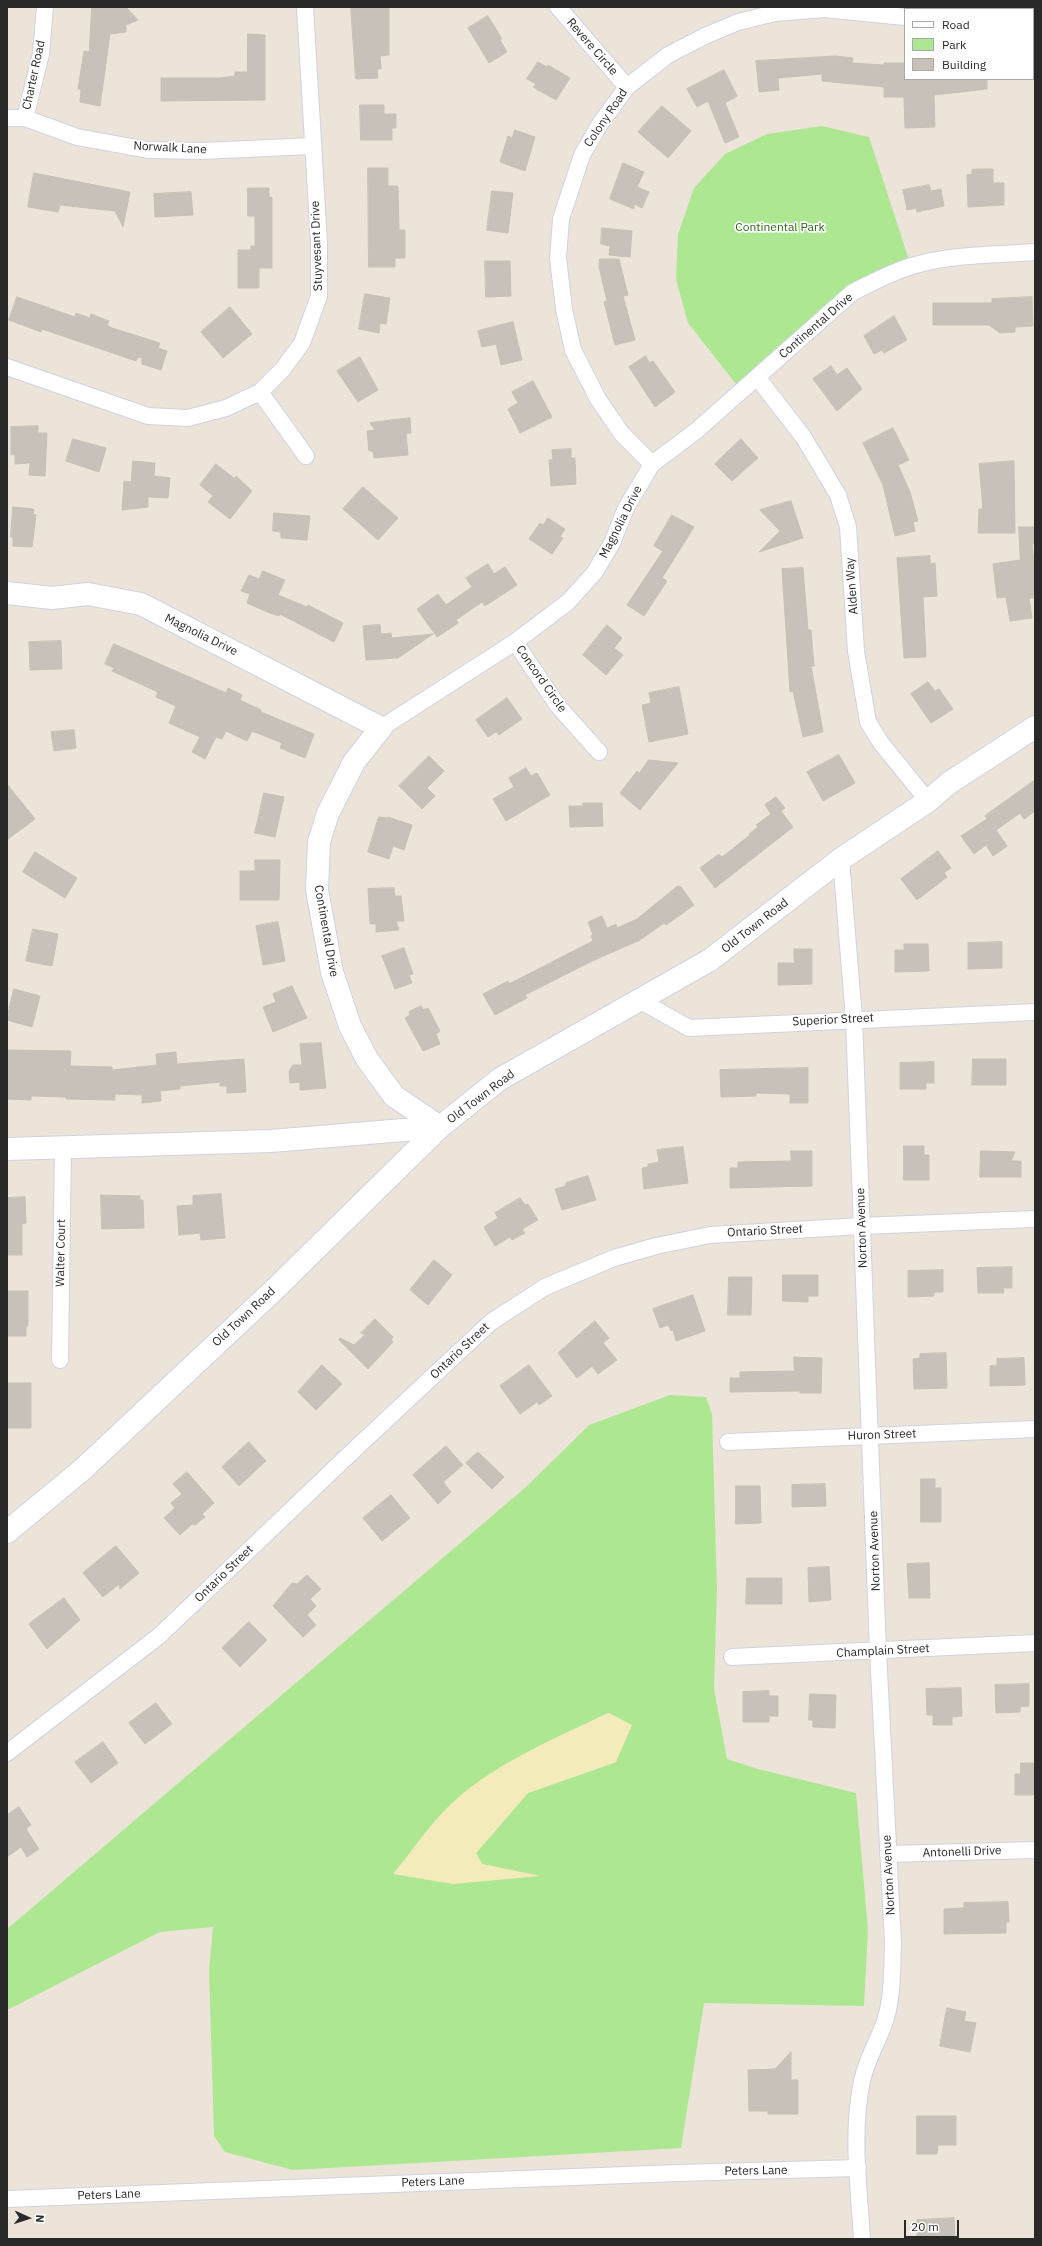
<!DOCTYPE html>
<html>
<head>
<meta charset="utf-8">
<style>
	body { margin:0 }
	#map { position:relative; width:1042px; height:2246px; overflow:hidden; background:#ece4d9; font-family:"IBM Plex Sans",sans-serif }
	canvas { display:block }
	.frame { position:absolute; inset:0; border:8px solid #292929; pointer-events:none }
	.legend { position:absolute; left:904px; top:8px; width:130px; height:72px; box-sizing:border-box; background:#fff; border:1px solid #a9a9a9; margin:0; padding:5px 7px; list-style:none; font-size:12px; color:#292929 }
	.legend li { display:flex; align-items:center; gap:8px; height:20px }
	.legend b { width:20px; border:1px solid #a9a9a9 }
	.north { position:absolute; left:8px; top:2198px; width:40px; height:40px; -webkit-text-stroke:3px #fff; paint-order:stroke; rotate:93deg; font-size:11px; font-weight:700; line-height:16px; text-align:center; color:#292929 }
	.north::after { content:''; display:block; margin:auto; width:14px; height:18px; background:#292929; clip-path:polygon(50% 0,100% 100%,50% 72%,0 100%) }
	.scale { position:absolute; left:904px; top:2220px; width:55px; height:18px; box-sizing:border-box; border:2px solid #292929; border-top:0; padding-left:5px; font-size:12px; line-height:14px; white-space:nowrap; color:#292929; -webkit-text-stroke:3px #fff; paint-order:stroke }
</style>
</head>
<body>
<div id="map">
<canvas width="1042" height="2246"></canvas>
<div class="frame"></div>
<ul class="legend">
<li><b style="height:5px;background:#fff"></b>Road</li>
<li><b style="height:11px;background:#aee792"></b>Park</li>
<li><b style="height:11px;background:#c7c1b9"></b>Building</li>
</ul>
<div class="north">N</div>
<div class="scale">20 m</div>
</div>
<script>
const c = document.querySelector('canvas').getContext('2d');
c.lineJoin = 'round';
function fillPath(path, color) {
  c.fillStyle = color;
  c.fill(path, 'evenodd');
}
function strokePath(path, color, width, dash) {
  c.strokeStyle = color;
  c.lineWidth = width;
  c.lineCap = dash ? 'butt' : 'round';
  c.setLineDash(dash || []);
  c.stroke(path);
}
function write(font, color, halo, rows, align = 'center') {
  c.font = font + ' "IBM Plex Sans",sans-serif';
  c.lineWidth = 3.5;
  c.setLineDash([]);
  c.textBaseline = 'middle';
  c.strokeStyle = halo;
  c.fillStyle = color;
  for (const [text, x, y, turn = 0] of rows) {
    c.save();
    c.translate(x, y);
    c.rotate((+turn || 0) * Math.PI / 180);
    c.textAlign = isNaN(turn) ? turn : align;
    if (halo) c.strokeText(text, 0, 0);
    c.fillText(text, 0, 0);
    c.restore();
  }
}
const green = new Path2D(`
	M822,126L869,137L910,263L853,285L739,388L688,323L676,279L678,234L694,188L725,154L767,134Z
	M670,1395L706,1397L712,1414L717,1589L714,1689L727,1759L758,1769L856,1793L868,1930L864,2006L704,2003L681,2148L293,2170L225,2152L214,2136L209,1970L213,1927L160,1932L7,2010V1929L526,1487L589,1425ZM608,1713L616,1762L528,1793L476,1853L482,1864L539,1876L394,1874L481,1780L539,1746Z`);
const sand = new Path2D(`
	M609,1713L632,1725L616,1762L528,1793L476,1853L482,1864L540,1876L453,1884L393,1874C410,1854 425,1831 443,1812C484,1768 555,1738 609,1713Z`);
const building = new Path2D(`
	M92,7H126L138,20L126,25V32L110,34L100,106L80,102L81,89H78L84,51L89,52Z
	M351,7H389V55L380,56L381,69H377L378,78L356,79Z
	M488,16L502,39L500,40L507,52L489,63L468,28Z
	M248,34L265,35V100L161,101V78H220L235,76V72H247Z
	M836,56L853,58L852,63L884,65V63H905V79H987V89L934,95L935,127L905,128L904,97H884V87L822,81V74L778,78L779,90L759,92L756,61Z
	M538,62L547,67L548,65L570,78L556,100L533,87L536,84L527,79Z
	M724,70L737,96L725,103L739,137L725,143L708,101L697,107L687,89Z
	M360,105H384V114H396V128H392V140H361Z
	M662,106L691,131L668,158L638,132Z
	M515,130L535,137L525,171L500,162L508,136L512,138Z
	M623,163L644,172L637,187L649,192L642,208L634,204V209L610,199Z
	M368,168H388V186H398L399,230H405V258H395V267H369Z
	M977,169H993V183H1004V205L968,207L967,175L972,174V170Z
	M34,173L130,192L123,227L115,211L60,205L58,212L28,207Z
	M929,185L931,191L941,189L944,206L917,212L916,208L907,210L903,190Z
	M248,188H269V197H272V268H259V288H238V250H251V246H255V216H248Z
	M492,191L513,193L508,233L487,230Z
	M191,192L193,215L155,217L154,194Z
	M602,228L632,231L630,257L609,255L610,246L601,244Z
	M600,259H619L628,295L623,296L635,340L615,345L604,302L607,301L599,267Z
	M485,261H510L511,296L486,297Z
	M365,294L390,298L386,324L380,323L379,333L359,329Z
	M17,297L75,317L76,313L90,318L91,314L109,321L107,325L112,328L160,343L158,348L167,351L161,370L142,364V358L138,357L136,361L42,329L41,332L9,320Z
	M1032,297L1033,326L1015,327V332L1000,333L989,325H933V303H992V299Z
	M230,307L252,334L223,358L201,332Z
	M894,316L907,340L884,353L882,350L874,354L864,336Z
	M513,322L522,360L501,365L496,344L482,347L478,331Z
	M646,356L649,363L653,361L675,392L655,407L629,367Z
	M360,357L378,390L358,402L337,371Z
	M831,366L837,375L847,368L862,389L837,411L813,379Z
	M533,381L552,417L520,433L508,409L518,403L512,392Z
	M410,418L411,433L406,434L408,455L374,458L373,451H369L367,431L375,430L370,423Z
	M38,426V433H47L45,476L29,475L30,463L15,464V454L11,455V427Z
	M893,428L909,460L898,465L910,492L918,521L913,522L915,531L895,536L883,485L863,443Z
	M73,439L106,448L99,472L66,461Z
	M741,439L758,458L732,481L715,464Z
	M571,449V458H575L576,484L551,486L549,460H553L552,450Z
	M133,461L155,463L154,476L170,478L168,498L148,497V507L122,510L124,481L131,482Z
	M1014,461L1015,533H978L979,509H983L979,464Z
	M216,464L235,479L236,476L252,491L230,519L208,502L213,496L200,485Z
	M363,487L398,518L378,540L343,509Z
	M791,501L803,538L759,552L780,531L760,510Z
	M13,507L34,509L33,514L36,515L32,547L13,546V537H11Z
	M274,513L310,516L307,540L281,538V532L273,531Z
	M672,515L694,527L662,578L667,581L644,616L627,605L663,551L654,546Z
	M548,518L565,529L560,537L563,538L552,554L529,539L540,523L543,525Z
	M1019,527H1035V544H1032L1035,571V598H1029L1032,618L1010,621L1006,597L997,598L993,564L1020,560Z
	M930,556V564L935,563L937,596L923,597L926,657L904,658L897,558Z
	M488,564L494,574L505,567L517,585L485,606L482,602L456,620L458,623L437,637L417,609L438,594L446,605L472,587L466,578Z
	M803,568L808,630H811L814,666H811L823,732L803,737L793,691L790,692L782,569Z
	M263,571L285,580L278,595L307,607L308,605L343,623L334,642L280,614L279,616L270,613L247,603L250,594L241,591L249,575L259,579Z
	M380,625L381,634L391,633L392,638L433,634L398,658L366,660L363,626Z
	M607,625L622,638L614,648L623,655L606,675L583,655Z
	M61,641L62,669L30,670L29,642Z
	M114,644L226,693L228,688L242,695L240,700L261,710V712L314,734L305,758L280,748L282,743L252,731L247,741L226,731L222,739L216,737L205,759L192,752L200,737L169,723L176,706L156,697L158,692L112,671L114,668L105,664Z
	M928,682L935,691L939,689L953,709L931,723L911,694Z
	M679,687L688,734L649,742L642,705L651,703L649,693Z
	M507,698L522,719L499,735L496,732L488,737L476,720Z
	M74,730L76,748L54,751L51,732Z
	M839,755L855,783L823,801L807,772Z
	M429,756L444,771L427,788L435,796L422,809L399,786Z
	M649,760L678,763L640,810L620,793L637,771L639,773Z
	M526,768L531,776L537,773L550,795L506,821L493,799L514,787L509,778Z
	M1035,780V811L1024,819L1020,813L996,830L1007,846L993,856L986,845L974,854L961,836L987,819L985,816Z
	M7,784L35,819L7,840Z
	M264,793L284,797L275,837L255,833Z
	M776,797L785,808L781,811L793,827L715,888L700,868L719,854L722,857L750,835L749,834L758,827L756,825L771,814L765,805Z
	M583,803H602L603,826L570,827L569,806H583Z
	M379,817L388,818V817L412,825L404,850L393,846L389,859L368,852Z
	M938,851L951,868L944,873L947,877L917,900L901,879Z
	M35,852L77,878L65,898L23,872Z
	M255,860H280L279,900H240V871H255Z
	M678,886L681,887L694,905L666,925L664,923L640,940L590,962L525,995L527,998L495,1015L483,994L508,981L509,984L593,941L591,936L593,935L588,922L602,916L607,928L616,924L617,928L637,919Z
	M394,888L395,896H401L404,921H396L399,930L376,932V924H370L368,889Z
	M278,922L285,961L263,965L256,926Z
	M33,929L58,934L52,966L26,961Z
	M1002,942V968L968,969V943Z
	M904,944H928L929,971L895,972V950H904Z
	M404,948L413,974L409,975L412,983L395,989L382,956Z
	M794,949H812V984L778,985V963H794Z
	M292,986L307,1018L273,1032L263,1007L276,1002L273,994Z
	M14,989L40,996L32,1027L7,1020Z
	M421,1006L423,1010L428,1008L440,1031L436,1034L440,1044L423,1051L405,1018L410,1015L409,1012Z
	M321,1043L326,1088L300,1090V1082L290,1083L289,1071L293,1065H302L300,1044Z
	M7,1050L71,1051L70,1066L112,1067V1070L157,1065L156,1054L176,1052L177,1064L244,1059L246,1092L227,1093V1086H220V1082L180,1086V1089L160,1091L161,1101L142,1103V1095L115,1094V1100L66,1099V1097L31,1096V1100L7,1099Z
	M973,1059H1006V1085H972Z
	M934,1062V1083H926V1089H900V1063Z
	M808,1068V1103H790V1094L756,1093V1096L721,1097L720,1070Z
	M904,1146H924V1155H929V1180H904Z
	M683,1147L688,1183L644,1189L642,1168L648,1167V1164L659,1162L657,1150Z
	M791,1151H812V1186L730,1188V1168H738V1162L791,1161Z
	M981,1151L1015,1152L1011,1161H1021V1177H980Z
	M588,1176L596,1200L562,1210L555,1189L566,1186V1183Z
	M221,1194L225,1238L201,1240L200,1233L179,1235L177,1206L193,1205V1196Z
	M101,1195L140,1196V1200H143L144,1228L102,1229Z
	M25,1197L26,1223L22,1224V1255H8L7,1198Z
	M520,1198L525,1205L528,1204L538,1220L522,1229L525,1233L512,1240L510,1237L495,1246L484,1227L498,1218L495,1213Z
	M434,1260L452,1275L428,1305L410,1290Z
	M1012,1267V1288H1003L1004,1293H978L977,1268Z
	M943,1270V1292H934V1296L908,1297V1271Z
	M783,1275H818V1296H808V1302L783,1301Z
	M729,1277H752L751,1315H728Z
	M7,1291H28V1326H26V1336H7Z
	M693,1295L705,1331L676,1341L673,1330L671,1331L668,1325L660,1328L653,1309Z
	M375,1319L393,1337L391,1341L393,1342L368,1369L339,1340L340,1338L354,1345L365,1335L361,1333Z
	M595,1321L609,1338L603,1343L617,1360L598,1374L592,1366L577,1378L558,1353Z
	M946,1353L947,1388L914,1389L913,1359L920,1358V1354Z
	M794,1357L822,1358L821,1393H800V1391L730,1392V1378H740V1372L794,1371Z
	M1024,1358L1025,1385L990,1386V1366L997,1365V1359Z
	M322,1365L342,1384L316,1410L298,1392Z
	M529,1365L552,1396L539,1405L537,1402L520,1414L500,1386Z
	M7,1383H31V1428H7Z
	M249,1442L266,1461L239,1486L222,1467Z
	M446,1446L463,1465L443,1482L451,1492L438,1504L413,1475Z
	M478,1452L504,1477L492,1489L466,1463Z
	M187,1472L214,1503L202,1514L205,1517L195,1525L192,1524L180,1535L164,1518L175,1508L171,1503L182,1494L173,1484Z
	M921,1479H935V1488H941V1522H921Z
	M825,1484L826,1506L792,1507V1485Z
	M736,1486H760L761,1523L736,1524Z
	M391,1495L410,1518L382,1541L363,1518Z
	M116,1546L139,1573L120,1589L119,1584L103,1597L83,1573Z
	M929,1563L930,1598H909L907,1564Z
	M829,1567L831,1600L809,1602L808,1568Z
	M307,1575L321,1589L310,1599L316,1606L307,1615L316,1625L303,1637L273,1606L292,1583L297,1584Z
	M747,1578H782V1604H746Z
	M64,1598L80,1620L47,1649L29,1624Z
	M249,1622L267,1640L240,1667L222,1648Z
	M1029,1684V1706L1020,1707V1712L996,1713L995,1685Z
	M961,1688L962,1716L952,1717V1725H933V1715H927L926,1689Z
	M769,1691V1696H778V1716H769V1722H743V1692Z
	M810,1694L836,1695L835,1728L813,1727V1720H809Z
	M156,1703L172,1724L145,1744L129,1723Z
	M103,1742L118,1763L91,1783L75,1762Z
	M1021,1763H1035V1795H1015V1774H1020Z
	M19,1807L31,1825L26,1829L39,1849L27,1857L21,1847L7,1857V1815Z
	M1008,1902L1009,1922H1006V1933L944,1934V1909L964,1908V1903Z
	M947,2008L966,2012L964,2021L976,2023L970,2052L940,2046Z
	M791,2052V2080H798V2114H768V2111H749L748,2070L775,2069Z
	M917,2116H956V2145H938L937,2154H917Z
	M954,2218L955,2239H917V2220Z`);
const street = new Path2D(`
	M558,7L627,87
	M1010,9L1033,7
	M7,118H25L77,137L148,150L201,151L313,146
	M25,118L41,54L45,7
	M7,367L148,416L188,418L226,408L260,392L282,370L302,343L319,296V243L305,7
	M757,377L804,438L838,495L848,527L856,651L868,722L881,743L928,801
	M260,392L306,456
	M652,464L622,434L598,399L573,350L564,309L558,258L561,219L582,155L600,124L627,87L668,55L705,36L738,22L775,13L824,9L905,17
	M515,642L558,706L599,752
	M381,728L515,642L568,602L595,572L612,543L626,508L652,464L696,431L853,292C872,283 891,272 912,266C951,254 994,255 1035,252
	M841,859L854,1019L878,1651L893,1943C892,1969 893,1999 884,2024C877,2043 866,2061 862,2081C851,2132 859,2188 862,2239
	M639,1000L689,1028L1035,1012
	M60,1360L63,1146
	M728,1442L1035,1429
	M732,1657L1035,1643
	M7,1753L159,1636L356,1448L491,1322L545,1287L614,1258L656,1246L710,1235L861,1226L1035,1219
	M888,1854L1035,1850
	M7,2199L677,2173L858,2168`);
const secondary = new Path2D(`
	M7,593L52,598L88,594L141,604L381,728L354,762L328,813L319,842L317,890L332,972L350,1026L367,1059L394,1096L440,1127
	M7,1149L271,1141L440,1127
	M7,1532L83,1469L275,1289L440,1127L500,1079L710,960L841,859L928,801L949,783L1035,727`);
const streetNames = [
	["Revere Circle",592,47,49],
	["Charter Road",34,75,-78],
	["Colony Road",606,118,-56],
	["Norwalk Lane",170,148,3],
	["Stuyvesant Drive",317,246,-92],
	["Continental Drive",816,326,-41],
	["Magnolia Drive",621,522,-63],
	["Alden Way",852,586,-94],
	["Magnolia Drive",201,635,26],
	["Concord Circle",541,679,55],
	["Old Town Road",755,926,-38],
	["Continental Drive",326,931,80],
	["Superior Street",833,1020,-3],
	["Old Town Road",481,1097,-37],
	["Norton Avenue",862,1228,-92],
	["Ontario Street",765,1231,-3],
	["Walter Court",61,1253,-89],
	["Old Town Road",244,1317,-43],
	["Ontario Street",460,1351,-43],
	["Huron Street",882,1435,-2],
	["Norton Avenue",875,1551,-92],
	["Ontario Street",224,1574,-44],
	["Champlain Street",883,1651,-3],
	["Antonelli Drive",962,1852,-2],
	["Norton Avenue",889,1875,-93],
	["Peters Lane",756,2171,-1],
	["Peters Lane",433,2182,-2],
	["Peters Lane",109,2195,-2]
];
const parkNames = [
	["Continental Park",780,228]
];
fillPath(green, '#aee792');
fillPath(sand, '#f4ebba');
fillPath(building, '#c7c1b9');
strokePath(building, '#c7c0b3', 1);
strokePath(street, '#cfd2e3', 18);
strokePath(secondary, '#cfd2e3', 24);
strokePath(street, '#fff', 16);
strokePath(secondary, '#fff', 22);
write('12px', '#292929', '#fff', streetNames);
write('12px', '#266915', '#fff', parkNames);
</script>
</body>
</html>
